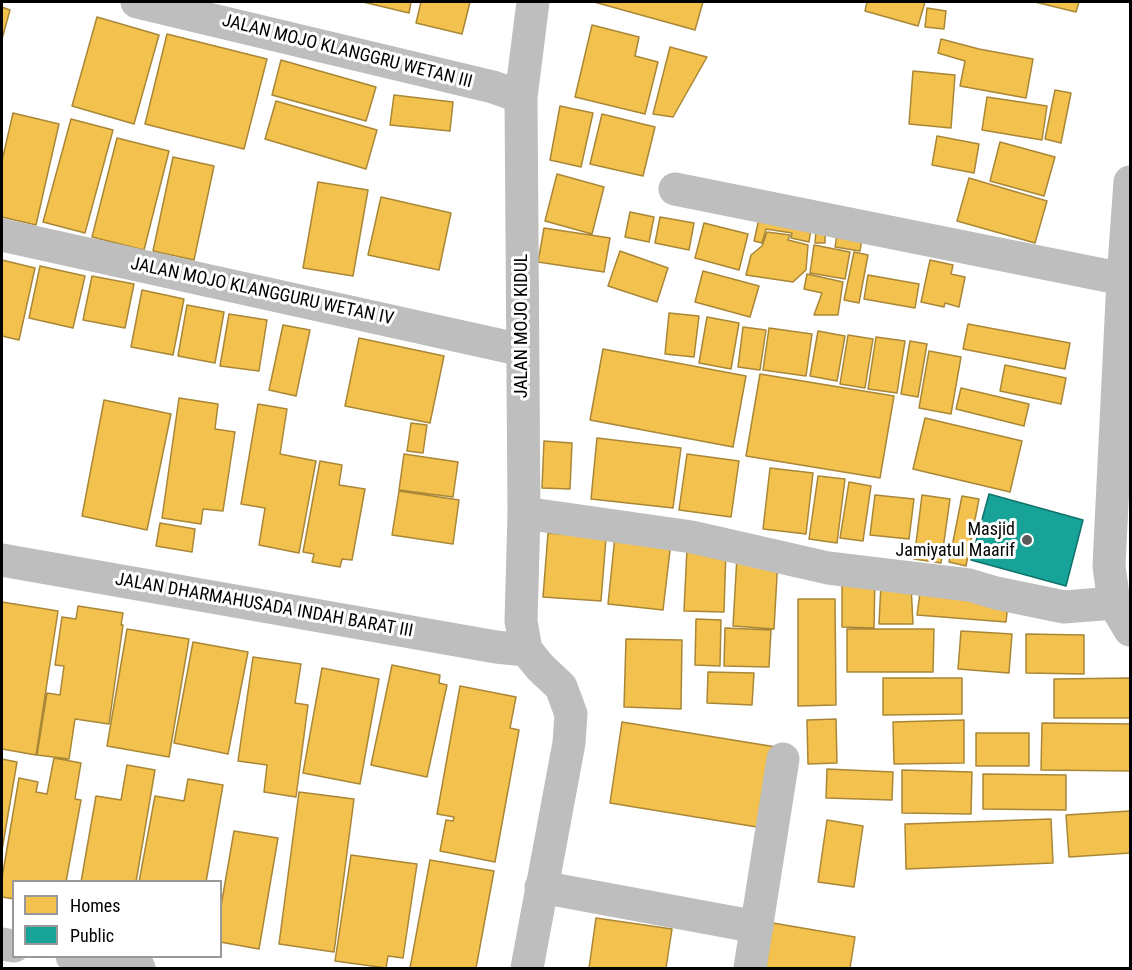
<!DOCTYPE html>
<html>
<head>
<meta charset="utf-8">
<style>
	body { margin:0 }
	#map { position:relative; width:1132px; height:970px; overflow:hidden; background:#fff; font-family:"Roboto Condensed",sans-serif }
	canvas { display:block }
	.frame { position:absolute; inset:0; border:3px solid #000; pointer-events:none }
	.legend { position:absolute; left:12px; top:880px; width:210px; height:78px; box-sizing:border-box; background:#fff; border:2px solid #999; margin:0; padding:8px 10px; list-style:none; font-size:18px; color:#000 }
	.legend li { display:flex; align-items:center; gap:12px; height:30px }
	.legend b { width:30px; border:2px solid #999 }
</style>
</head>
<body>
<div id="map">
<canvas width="1132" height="970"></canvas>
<div class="frame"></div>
<ul class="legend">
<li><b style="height:16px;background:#f2c14e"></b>Homes</li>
<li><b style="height:16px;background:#17a398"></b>Public</li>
</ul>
</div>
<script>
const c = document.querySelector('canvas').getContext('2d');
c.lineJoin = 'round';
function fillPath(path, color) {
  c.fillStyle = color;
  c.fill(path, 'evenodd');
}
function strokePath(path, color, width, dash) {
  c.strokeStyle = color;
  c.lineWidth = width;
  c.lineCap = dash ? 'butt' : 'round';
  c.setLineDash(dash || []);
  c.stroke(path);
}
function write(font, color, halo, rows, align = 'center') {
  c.font = font + ' "Roboto Condensed",sans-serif';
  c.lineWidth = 6;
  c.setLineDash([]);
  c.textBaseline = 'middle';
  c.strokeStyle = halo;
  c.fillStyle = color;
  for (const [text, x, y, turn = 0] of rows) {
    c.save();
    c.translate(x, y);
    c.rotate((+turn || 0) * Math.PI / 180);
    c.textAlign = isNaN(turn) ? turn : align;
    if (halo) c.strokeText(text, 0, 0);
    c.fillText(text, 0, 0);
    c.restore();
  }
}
const homes = new Path2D(`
	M363,2H411L409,13Z
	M421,2H470L462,34L416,23Z
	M594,2H703L695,30Z
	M867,2H925L918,26L865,11Z
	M1035,2H1079L1076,12Z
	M2,7L10,10L2,39Z
	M927,8L946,11L944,29L925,27Z
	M97,17L159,35L134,124L72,106Z
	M592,25L639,37L635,56L658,62L645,114L575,97Z
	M167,34L267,59L244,149L145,124Z
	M941,39L979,49L1033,59L1026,98L960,86L965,61L938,53Z
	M670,47L707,57L673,117L653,114Z
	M281,60L376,87L366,121L272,95Z
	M913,71L955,75L951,128L909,124Z
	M1055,90L1071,93L1061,143L1045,139Z
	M394,95L453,102L450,131L390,125Z
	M987,97L1047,106L1042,140L982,130Z
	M276,101L377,130L366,169L265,139Z
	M560,106L593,113L581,167L550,160Z
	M13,113L59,124L36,225L2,217V161Z
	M602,114L655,127L643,176L590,164Z
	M71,119L113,130L85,233L43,222Z
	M937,136L979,144L974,173L932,165Z
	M117,138L169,151L144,250L92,237Z
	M1000,142L1055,157L1044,196L990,181Z
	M173,157L214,166L194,260L153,251Z
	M557,174L604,187L592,234L545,221Z
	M969,178L1047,201L1035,243L957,221Z
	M318,182L368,190L353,276L303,268Z
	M381,197L451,213L439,270L368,255Z
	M630,212L654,217L649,242L625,237Z
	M660,217L694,223L689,250L655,243Z
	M759,219L811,229L809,242L791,238L792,233L766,229L762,243L754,241Z
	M704,223L748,234L739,270L695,258Z
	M544,228L610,238L604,272L538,262Z
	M838,229L863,233L860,251L835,247Z
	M816,230H825V243H815Z
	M767,232L790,235L788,240L808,245L806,270L793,282L746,275L751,255L762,246Z
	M814,245L850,252L845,279L810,273Z
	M620,251L668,268L657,302L608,286Z
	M854,252L868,255L859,303L844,300Z
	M2,260L35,268L19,340L2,336Z
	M930,260L953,265L951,274L965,277L959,307L945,303L944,307L921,302Z
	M40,266L85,276L73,328L29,318Z
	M703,271L759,286L750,317L695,302Z
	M807,274L843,282L838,315H814L822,293L804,289Z
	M868,275L919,284L915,308L864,299Z
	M92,276L134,284L125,328L83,320Z
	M142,290L184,299L173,355L131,347Z
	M187,305L224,312L215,363L178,356Z
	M669,313L699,316L694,357L665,354Z
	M229,314L267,320L259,371L220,366Z
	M707,317L739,323L731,369L699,363Z
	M968,324L1070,343L1065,369L963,349Z
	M283,325L310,330L296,396L269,390Z
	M743,327L766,330L760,370L738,367Z
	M769,328L812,334L806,376L763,370Z
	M818,331L845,336L837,381L810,376Z
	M848,335L873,339L865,388L840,384Z
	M876,337L905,341L897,393L868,389Z
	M359,338L444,356L430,423L345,406Z
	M910,341L927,344L918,397L901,394Z
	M603,349L746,376L733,447L590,420Z
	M929,351L961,357L951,414L919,408Z
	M1005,365L1066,378L1061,404L1000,391Z
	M760,374L894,396L880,478L746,456Z
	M961,388L1029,404L1024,426L956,409Z
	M179,398L218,404L215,429L235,432L223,511L203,509L201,524L162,518Z
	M104,400L171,414L147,530L82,516Z
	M258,404L287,409L280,454L316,461L299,553L259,545L265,508L241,504Z
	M925,418L1022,441L1010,492L913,469Z
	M411,423L427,425L423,453L407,451Z
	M597,438L681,448L673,508L591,499Z
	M544,441L572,443L570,489L542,488Z
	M404,454L458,462L453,497L399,490Z
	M687,454L739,461L731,517L679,510Z
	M320,461L342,465L339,485L365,489L352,560L342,559L340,567L312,562L314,554L303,552Z
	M770,468L813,473L806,534L763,529Z
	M818,476L845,479L837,543L809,539Z
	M849,482L871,486L863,541L840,538Z
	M399,491L459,500L453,544L392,535Z
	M875,495L914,499L909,539L870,535Z
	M922,495L950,499L941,563L914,559Z
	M962,496L979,499L966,566L949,562Z
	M160,523L195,529L192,552L156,546Z
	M548,533L606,538L601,601L543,597Z
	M615,536L671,542L663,610L608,604Z
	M687,548L726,549L724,612L684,611Z
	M737,556L778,558L774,629L733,626Z
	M842,571L875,576L874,628L842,627Z
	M881,583L911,585L913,624H879Z
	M920,593L1008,604L1006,622L917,615Z
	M798,599H835L836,705L798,706Z
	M2,602L58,611L36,755L2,749Z
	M78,606L123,613L121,625H123L109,724L75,719L69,759L37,755L47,693L60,695L64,666L55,665L62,617L76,619Z
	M696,619L721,620L720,666L695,665Z
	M725,628L771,630L769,667L724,666Z
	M127,629L189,639L169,757L107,746Z
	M847,629H934L933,672H847Z
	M961,631L1012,634L1009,673L958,669Z
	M1026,634L1084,635V674L1026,673Z
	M626,639L682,640L681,709L624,707Z
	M193,642L248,652L228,754L174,743Z
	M253,657L301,664L295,703L308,705L296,797L264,792L267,765L238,761Z
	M392,665L440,675L439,683L447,685L427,777L371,765Z
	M322,668L379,679L360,784L303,773Z
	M708,672L754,673L752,705L707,703Z
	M883,678H962V714L883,715Z
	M1130,678V718H1054V679Z
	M460,686L516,697L510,728L519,730L495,862L440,851L446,820L453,821L454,817L437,814Z
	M836,719L837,763L808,764L807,720Z
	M964,720V763L894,764L893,722Z
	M622,722L776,747L763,828L610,803Z
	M1042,723L1130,724V771L1041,770Z
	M976,733H1029V766H976Z
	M54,758L81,763L75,799L81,800L66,882H14V899L2,897V878L19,778L38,782L36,792L47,794Z
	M2,759L17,762L2,850Z
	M127,765L155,770L136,882H81L96,796L121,800Z
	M827,769L893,772L892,800L826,798Z
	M902,770L972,772L971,814L902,813Z
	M983,774L1066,775V810L983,809Z
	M188,779L223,785L206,882H139L155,796L184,801Z
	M299,792L354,799L334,952L279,944Z
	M1130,811V853L1069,857L1066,815Z
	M1051,819L1053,863L906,869L905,824Z
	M827,820L863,826L854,887L818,882Z
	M234,831L278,838L259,949L220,942V912Z
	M351,855L417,864L403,958L388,956L386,968L335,961Z
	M430,860L494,871L476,968H410Z
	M596,918L672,929L666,968H589Z
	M773,923L855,937L850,968H765Z`);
const public = new Path2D(`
	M989,494L1083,520L1066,586L971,560Z`);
const street = new Path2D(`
	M137,2L493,87L521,97
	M1130,182L1123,279L1109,566L1114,603L1130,630
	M675,189L1123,279
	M2,235L522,350
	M524,513L692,537L828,568L969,585L996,593L1064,607L1114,603
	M2,560L496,647L526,650
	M541,887L757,927
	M2,944L14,946
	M72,956L139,968
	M527,968L569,743L571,714L561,687L540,667L526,650L521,621L524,513L521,97L533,2
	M750,968L783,759`);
const markers = [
	[1027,540,6,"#595959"]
];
const streetNames = [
	["JALAN MOJO KLANGGRU WETAN III",347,52,14],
	["JALAN MOJO KLANGGURU WETAN IV",262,292,12],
	["JALAN MOJO KIDUL",522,326,-90],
	["JALAN DHARMAHUSADA INDAH BARAT III",264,606,10]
];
const poiNames = [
	["Masjid",1015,530],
	["Jamiyatul Maarif",1015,551]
];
fillPath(homes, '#f2c14e');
strokePath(homes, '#a98737', 1.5);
fillPath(public, '#17a398');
strokePath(public, '#10726a', 1.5);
strokePath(street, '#bebebe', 33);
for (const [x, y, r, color] of markers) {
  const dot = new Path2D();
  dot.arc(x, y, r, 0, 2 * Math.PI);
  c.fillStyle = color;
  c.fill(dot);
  strokePath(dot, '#fff', 2);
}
write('18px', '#000', '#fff', streetNames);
write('18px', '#000', '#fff', poiNames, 'right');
</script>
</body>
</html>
